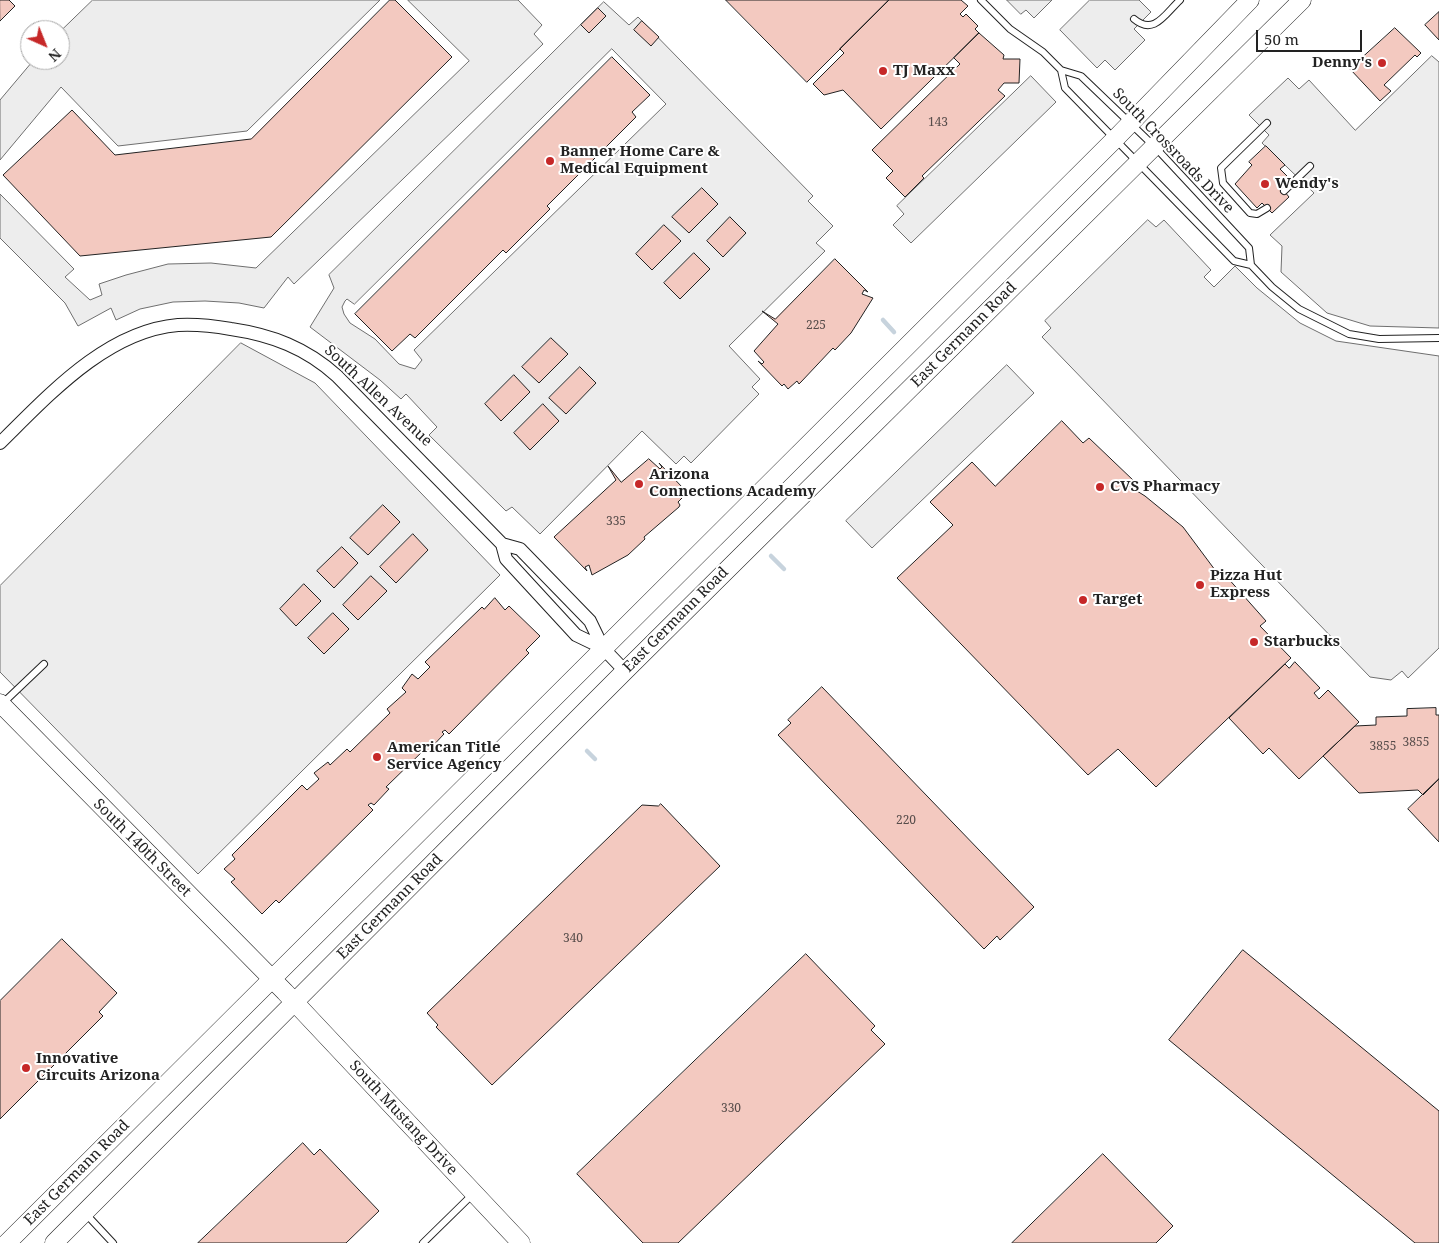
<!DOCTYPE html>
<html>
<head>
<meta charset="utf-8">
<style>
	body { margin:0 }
	#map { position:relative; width:1439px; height:1243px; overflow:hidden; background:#fff; font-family:"Noto Serif",serif }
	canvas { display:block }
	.north { position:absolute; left:20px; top:20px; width:50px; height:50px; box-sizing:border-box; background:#fff; border:1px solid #a7a7a7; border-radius:50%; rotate:136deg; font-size:14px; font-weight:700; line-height:20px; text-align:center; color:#222 }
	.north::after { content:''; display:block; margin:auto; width:18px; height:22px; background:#c62828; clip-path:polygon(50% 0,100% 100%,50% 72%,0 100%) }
	.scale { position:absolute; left:1256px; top:30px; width:106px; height:22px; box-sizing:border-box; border:2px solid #222; border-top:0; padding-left:6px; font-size:15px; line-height:18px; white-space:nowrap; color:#222; -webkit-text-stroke:4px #fff; paint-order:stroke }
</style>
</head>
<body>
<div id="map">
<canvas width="1439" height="1243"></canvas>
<div class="north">N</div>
<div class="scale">50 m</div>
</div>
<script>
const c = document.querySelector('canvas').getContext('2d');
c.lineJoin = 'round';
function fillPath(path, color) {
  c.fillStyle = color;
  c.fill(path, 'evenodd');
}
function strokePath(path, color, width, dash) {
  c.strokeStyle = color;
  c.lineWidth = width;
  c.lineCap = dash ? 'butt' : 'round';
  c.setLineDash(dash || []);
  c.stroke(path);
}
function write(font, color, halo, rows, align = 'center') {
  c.font = font + ' "Noto Serif",serif';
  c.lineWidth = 4;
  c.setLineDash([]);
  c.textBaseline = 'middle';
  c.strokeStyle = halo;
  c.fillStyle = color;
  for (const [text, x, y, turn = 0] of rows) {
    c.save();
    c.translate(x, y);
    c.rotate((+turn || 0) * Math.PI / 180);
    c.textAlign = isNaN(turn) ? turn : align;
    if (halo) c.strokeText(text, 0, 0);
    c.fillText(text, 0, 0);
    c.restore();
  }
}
const parking = new Path2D(`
	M93,0H380L247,131L118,146L61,87L0,160V100L32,62L38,67L43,60H60V32Z
	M408,0H518L542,25L534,34L543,44L294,284L288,277L264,308L239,303L205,301L173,302L140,309L116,320L111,308L78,326L65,303L0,238V194L74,269L65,277L90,300L102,295L99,284L126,275L168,264L211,263L256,268L469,61Z
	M1007,0H1052L1034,18L1026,10L1021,14Z
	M1090,0H1139L1151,12L1134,29L1145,40L1115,70L1105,60L1097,68L1060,30Z
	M604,2L629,25L638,17L813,196L808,201L833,226L816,243L825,251L729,346L760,379L752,387L759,394L691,463L684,456L676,464L642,431L540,534L512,507L506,511L429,435L437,427L406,394L401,399L380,380L310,327L334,288L329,275ZM612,49L666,104L414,350L422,360L415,369L399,364L375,339L350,323L344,314L342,307L345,301L347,299L354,304Z
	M1432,56L1439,62V328L1370,326L1327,313L1281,272L1282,246L1270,235L1314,193L1262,143L1269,135L1249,115L1288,78L1299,89L1309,80L1355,130Z
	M1031,76L1056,102L911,243L893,225L904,214L897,206Z
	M1148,220L1156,227L1164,220L1211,270L1204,277L1214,287L1235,266L1257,288L1300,323L1336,341L1439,356V648L1408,678L1402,671L1391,680L1370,677L1042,337L1051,328L1045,321Z
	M241,343L315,383L500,575L198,874L0,672V586Z
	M1007,365L1034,393L872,548L846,521Z`);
const stream = new Path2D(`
	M883,320L894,332
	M771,556L784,569
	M587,751L595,759`);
const building = new Path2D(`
	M0,0H9L15,6L0,21Z
	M390,0H395L452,57L271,237L80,256L3,175L72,110L115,155L251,139Z
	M726,0H889L807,82Z
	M889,0H961L968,6L960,14L963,17L966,14L978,26L975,29L979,33L881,129L843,90L824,95L813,84L844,53L840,49Z
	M598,8L606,16L589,33L581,25Z
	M1439,12V40L1425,25Z
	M642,21L659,37L651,46L634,30Z
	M1395,28L1421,53L1417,57L1415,55L1384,85L1391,91L1380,101L1350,69Z
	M979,33L1004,55L1003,59H1020L1019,83H1004L998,90L1005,96L922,176L924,178L905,197L886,178L893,171L872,150L960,64L954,58Z
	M612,57L650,95L632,112L636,117L547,206L550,209L506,253L503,250L415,338L410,334L392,351L355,314Z
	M1266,146L1285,165L1280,169L1289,178L1280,186L1289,197L1272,213L1262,203L1257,208L1235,184L1252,165L1249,162Z
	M702,188L718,204L689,233L672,217Z
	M730,217L746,233L723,257L707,241Z
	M664,225L681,241L652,270L636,254Z
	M694,253L710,269L680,299L664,283Z
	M835,259L868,292L864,290L862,294L873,298L851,333L835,350L833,348L801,382L799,384L797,381L788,389L784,384L782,386L758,361L762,364L764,362L754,351L778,324L762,311L775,319Z
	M551,338L568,354L539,383L522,367Z
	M580,367L596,383L566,414L549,398Z
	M514,375L530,392L501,421L485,404Z
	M543,404L559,421L530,450L514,433Z
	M1062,421L1083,443L1089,438L1134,481L1129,486L1145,496L1183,527L1218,574L1216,577L1219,580L1226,576L1266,621L1260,626L1291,658L1156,787L1118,749L1088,775L897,578L953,525L930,502L972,462L995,486Z
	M649,459L660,469L662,467L659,463L683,488L681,489L686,494L678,502L680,505L679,507L644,537L645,539L628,555L592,575L589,565L585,567L587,571L554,537L616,480L608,466L621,482Z
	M383,505L400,522L368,555L350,538Z
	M413,534L428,550L396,583L380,567Z
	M342,547L358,563L334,588L317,571Z
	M371,576L387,591L358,620L343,605Z
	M304,584L321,601L296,626L280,609Z
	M495,598L505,610L509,606L540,636L526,650L529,653L449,734L445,730L442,732L444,734L428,751L426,748L386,787L389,789L374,805L371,803L368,805L373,810L279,903L276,900L262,914L231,882L235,879L224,869L235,859L232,855L302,785L307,790L319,779L314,773L328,762L330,765L347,749L350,752L390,713L387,709L406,692L402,688L412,674L418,679L430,667L425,662L482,607L484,609Z
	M333,613L349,629L324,654L308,638Z
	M1295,662L1320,688L1314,693L1319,699L1328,690L1359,722L1299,779L1269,748L1263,754L1229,718L1285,664L1289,668Z
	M822,687L1034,907L1000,940L997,936L984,949L778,735L791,723L788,720Z
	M1436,708V715H1439V779L1423,795L1418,790L1359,793L1323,756L1355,726L1376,725V717L1407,716V709Z
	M1439,779V842L1408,809Z
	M661,804L720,866L492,1085L436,1027L438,1025L427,1013L642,805L658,806Z
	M62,939L117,993L99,1012L103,1016L0,1119V1001Z
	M1243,950L1439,1111V1243H1415L1169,1040Z
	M806,954L875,1026L871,1030L885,1044L678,1243H643L577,1174Z
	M303,1143L314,1155L320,1149L379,1211L346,1243H198Z
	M1103,1154L1173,1226L1156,1243H1012Z`);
const lane = new Path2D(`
	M981,0L1010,29L1043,52L1061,70L1081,76L1155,147L1249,248L1251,265
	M1134,19C1154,36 1165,14 1180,0
	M1061,70L1065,88L1234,261L1251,265L1272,287L1299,309L1349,334L1379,339L1439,338
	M1284,191L1310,166
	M1267,208L1257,214L1250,213L1223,183L1221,168L1267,123
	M3,703L44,664
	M85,1213L113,1243
	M423,1243L473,1194`);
const street = new Path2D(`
	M0,443C48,396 106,331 178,325C196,324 214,326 231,329C272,335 306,348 337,376L502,544L520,549L590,621L603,648L625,671
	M502,544L506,559L576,635L603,648`);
const secondary = new Path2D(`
	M0,703L285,992L521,1243
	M7,1243L1116,138L1250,0
	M54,1243L625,671L1302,0`);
const markers = [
	[1382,63,5,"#c62828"],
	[883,71,5,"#c62828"],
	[550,161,5,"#c62828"],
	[1265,184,5,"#c62828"],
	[639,484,5,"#c62828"],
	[1100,487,5,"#c62828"],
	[1200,585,5,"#c62828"],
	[1083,600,5,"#c62828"],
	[1254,642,5,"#c62828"],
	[377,757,5,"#c62828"],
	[26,1068,5,"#c62828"]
];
const numberNames = [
	["143",938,123],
	["225",816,326],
	["335",616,522],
	["3855",1416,743],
	["3855",1383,747],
	["220",906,821],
	["340",573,939],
	["330",731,1109]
];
const poiNames = [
	["Denny's",1372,63,"right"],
	["TJ Maxx",893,71],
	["Banner Home Care &",560,152],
	["Medical Equipment",560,169],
	["Wendy's",1275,184],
	["Arizona",649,475],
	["Connections Academy",649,492],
	["CVS Pharmacy",1110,487],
	["Pizza Hut",1210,576],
	["Express",1210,593],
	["Target",1093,600],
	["Starbucks",1264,642],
	["American Title",387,748],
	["Service Agency",387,765],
	["Innovative",36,1059],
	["Circuits Arizona",36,1076]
];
const streetNames = [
	["South Crossroads Drive",1173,151,46],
	["East Germann Road",964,335,-45],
	["South Allen Avenue",378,396,43],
	["East Germann Road",676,620,-45],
	["South 140th Street",142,848,45],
	["East Germann Road",390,907,-45],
	["South Mustang Drive",403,1118,47],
	["East Germann Road",77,1173,-45]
];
fillPath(parking, '#ededed');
strokePath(parking, '#6f6f6f', 1);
strokePath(stream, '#c7d3dd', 4.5);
fillPath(building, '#f3c9c0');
strokePath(building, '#222', 1);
strokePath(lane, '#222', 8);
strokePath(street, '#222', 14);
strokePath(secondary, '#222', 19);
strokePath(lane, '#fff', 6);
strokePath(street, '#fff', 12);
strokePath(secondary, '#fff', 18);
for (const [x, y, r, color] of markers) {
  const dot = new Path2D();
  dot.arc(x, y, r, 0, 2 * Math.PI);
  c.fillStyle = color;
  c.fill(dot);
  strokePath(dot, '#fff', 2);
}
write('12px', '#564c4a', null, numberNames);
write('bold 15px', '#222', '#fff', poiNames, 'left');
write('15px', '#222', '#fff', streetNames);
</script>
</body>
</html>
